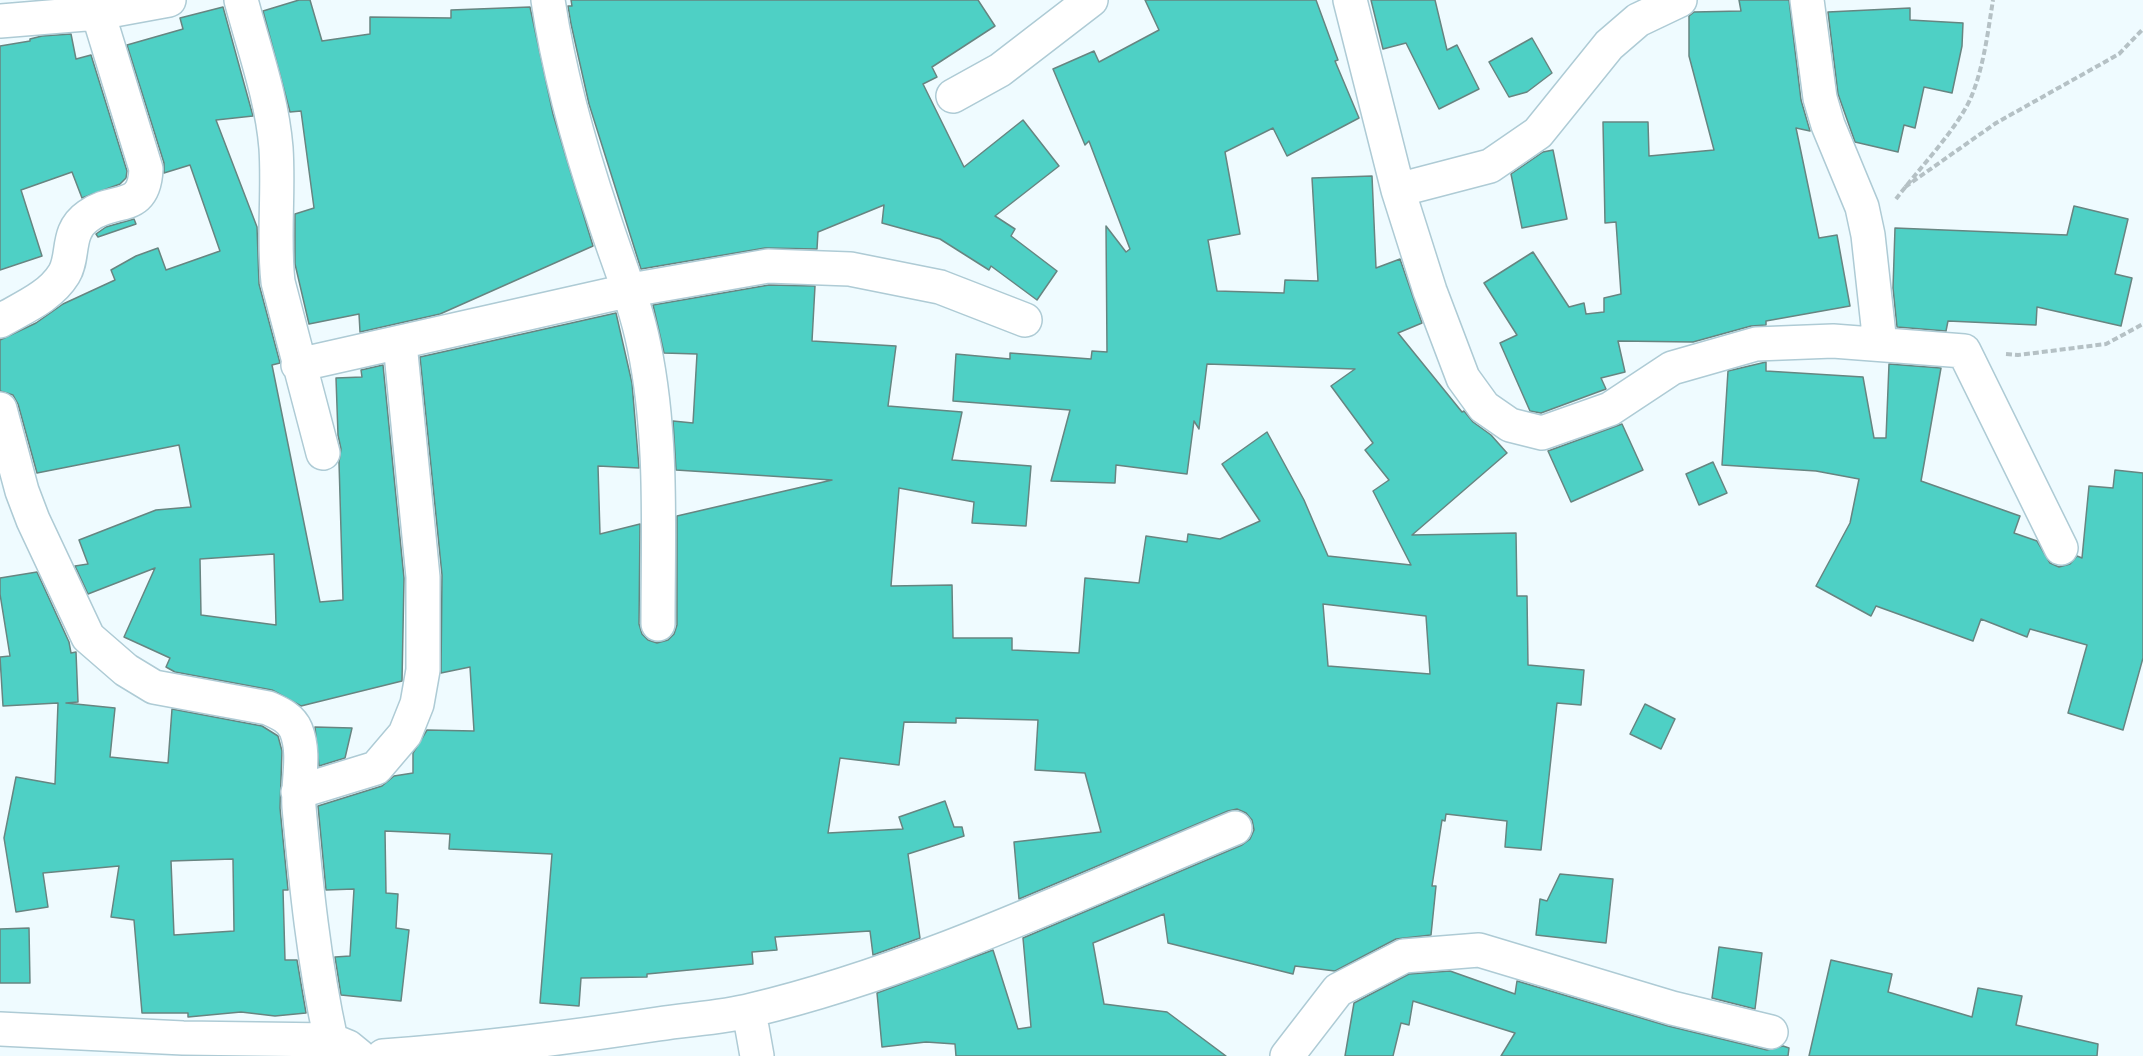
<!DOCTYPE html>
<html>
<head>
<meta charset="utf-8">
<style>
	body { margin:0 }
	canvas { display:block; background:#effbff }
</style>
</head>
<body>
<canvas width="2143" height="1056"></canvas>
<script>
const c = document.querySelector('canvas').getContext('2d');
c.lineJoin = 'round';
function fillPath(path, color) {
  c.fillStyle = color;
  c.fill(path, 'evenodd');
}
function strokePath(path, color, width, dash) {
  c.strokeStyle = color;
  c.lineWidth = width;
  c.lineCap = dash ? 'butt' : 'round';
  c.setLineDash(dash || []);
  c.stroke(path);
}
const building = new Path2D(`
	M299,0H310L322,41L370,34V17L451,18V10L530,7L553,114L593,246L440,314L360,332L359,314L309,324L295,264V214L314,208L301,111L290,112L263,11Z
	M571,0H978L995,26L932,67L937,77L923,84L964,167L1023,120L1059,166L995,216L1015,229L1011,236L1057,271L1037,300L991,266L989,270L940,239L882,223L884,205L818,232L817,249L765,248L641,269L589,104L571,24L568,6H572Z
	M1145,0H1316L1338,60L1335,61L1359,118L1287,156L1273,128L1225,152L1240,234L1208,240L1217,291L1284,293L1285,280L1318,281L1312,178L1372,176L1376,268L1400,259L1422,323L1398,333L1462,412L1464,411L1473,422L1491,435L1507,453L1412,535L1516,533L1517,596H1527L1528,665L1584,670L1581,705L1557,703L1541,850L1505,847L1507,821L1446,814L1445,821L1442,820L1432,886H1436L1431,935L1396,939L1335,971L1295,966L1293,974L1168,943L1164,914L1093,943L1104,1004L1167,1012L1226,1056H956L955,1044L926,1042L882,1047L877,993L993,950L1018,1029L1031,1027L1023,938L1242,845L1250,839L1254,830L1252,820L1246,813L1237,809L1228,811L1019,899L1014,842L1101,832L1085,773L1035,770L1038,720L956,718V723L904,722L899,765L840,758L828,833L903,829L899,817L945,801L954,827H962L964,836L908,854L920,938L873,955L870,931L775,937L777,950L752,952L753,964L647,974V977L581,978L579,1006L540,1003L552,854L449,849L450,834L385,831L386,893L398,894L396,928L409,930L401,1001L341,995L335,957L350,956L354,889L326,890L318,806L382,786L394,776L413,773V753L427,730L474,731L470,667L441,673L442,575L420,357L616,313L632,383L639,468L598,466L600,534L640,524L639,624L642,634L648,640L657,643L668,640L674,634L677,625V516L832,480L676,470L673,421L693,423L697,354L664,353L653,305L769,285L815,286L812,341L896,346L888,406L962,412L952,460L1031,466L1026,526L972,523L974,502L899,488L891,586L952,585L953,638H1012V650L1079,653L1085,578L1139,583L1146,536L1187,542L1188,534L1220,539L1260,521L1222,464L1267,432L1304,500L1328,556L1411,565L1373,491L1389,480L1365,450L1373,443L1331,386L1355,369L1207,364L1199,429L1194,421L1187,474L1116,465L1115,483L1051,481L1070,410L953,401L956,354L1010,359V353L1091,359L1092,351L1107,352L1106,226L1126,252L1130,249L1089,141L1085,145L1053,69L1094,51L1099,62L1159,30ZM1323,604L1426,616L1430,674L1328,666Z
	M1371,0H1435L1447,50L1457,45L1479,89L1439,109L1406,43L1383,49Z
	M1739,0H1789L1801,100L1810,131L1796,128L1819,238L1837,235L1850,306L1766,321V325L1751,326L1693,342L1618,341L1625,372L1601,378L1606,389L1541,413L1530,411L1500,343L1517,335L1484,283L1533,252L1569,307L1584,303L1586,314L1604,312V298L1621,294L1616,222L1605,223L1603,122H1648L1649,156L1714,150L1689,56V16L1694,12L1741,11Z
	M223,7L253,116L216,120L257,227L259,284L280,363L272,365L320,602L343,600L339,462L341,449L338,435L336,378L362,377L361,370L383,365L404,578L402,681L301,706L272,690L175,672L166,667L170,658L124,637L155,568L88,594L75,566L88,564L79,540L156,510L191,507L179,445L37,473L18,404L13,395L0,391V340L36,323L63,304L115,280L111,270L136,256L158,248L166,270L220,251L190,165L164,173V163L127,45L183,29L180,18ZM274,554L276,625L201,615L200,559Z
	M1910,8V20L1963,23L1962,46L1952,93L1924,87L1915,128L1904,125L1898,152L1855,142L1838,94L1828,12Z
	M71,34L76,59L91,55L127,171L126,178L120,184L82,198L72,172L21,190L42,256L0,270V46L30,41V39L42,36Z
	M1532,38L1552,73L1527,92L1509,97L1489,62Z
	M1553,150L1567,219L1522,228L1511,174L1543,152Z
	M2074,206L2128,219L2115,274L2132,278L2121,326L2037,307L2036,325L1948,321L1946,331L1897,327L1893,288L1895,228L2067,235Z
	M134,219L136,224L98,237L96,234L106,227Z
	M1766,362V371L1863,377L1874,438H1886L1889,364L1941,368L1921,481L2020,516L2014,533L2037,541L2050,563L2059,567L2070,564L2077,556L2082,558L2089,486L2113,488L2115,470L2143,473V658L2123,730L2068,713L2087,645L2030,629L2027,637L1981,619L1973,641L1876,606L1871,616L1816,586L1850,523L1859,479L1816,471L1722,465L1728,371Z
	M1622,424L1643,470L1571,502L1548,451Z
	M1713,462L1727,493L1699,505L1686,474Z
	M37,572L69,642L71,653L76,652L78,702L66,703L115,708L110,757L168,763L172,709L262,726L278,736L282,751L280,808L288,890H283L285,960H297L306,1013L275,1016L241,1012L188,1017V1013H142L134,920L111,917L119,866L43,873L48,907L16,912L4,838L16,777L55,784L58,703L3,706L0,657L10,656L0,594V578ZM233,859L234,931L174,935L171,861Z
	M1645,704L1675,719L1661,749L1630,734Z
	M315,727L352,728L345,758L319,766Z
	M1560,874L1613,879L1606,943L1536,935L1540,899L1547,901Z
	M29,928L30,983H0V929Z
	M1719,947L1762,953L1755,1009L1712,998Z
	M1831,960L1892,974L1888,992L1972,1017L1978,988L2022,996L2016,1025L2098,1044L2097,1056H1809Z
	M1450,971L1515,994L1517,981L1668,1026L1767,1050L1783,1046L1789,1048L1788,1056H1501L1515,1033L1413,1001L1409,1025L1401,1023L1393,1056H1345L1354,1003L1409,974Z`);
const path = new Path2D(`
	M1905,187L1996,123L2119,54L2143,29
	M1896,199C1917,171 1960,126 1972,95C1984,65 1988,31 1993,0
	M2006,354L2018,355L2106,344L2143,324`);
const minor = new Path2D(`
	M241,0C254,49 272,98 276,148C279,193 273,238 278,282L323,453
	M548,0C559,74 579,145 603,216C617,260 635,301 644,346C663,437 658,532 658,624
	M1350,0L1398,190L1430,291L1463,378L1484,407L1510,425L1542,433L1610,409L1672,368L1756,344L1833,341L1964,351L2061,548
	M1807,0L1820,98L1828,125L1862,207L1868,235L1880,344
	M0,21L98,13L169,0
	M953,96L1000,70L1091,0
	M1398,190L1490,166L1538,133L1609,45L1638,20L1680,0
	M0,321C22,308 50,297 64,274C75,256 65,232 88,216C115,196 144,214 146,169L98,13
	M298,365L631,290L768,266L850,269L940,287L1025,320
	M0,409L22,491L33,520L88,637L126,670L154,687L268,708C279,713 291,718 296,730C306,755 297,782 299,807C306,885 314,963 331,1040
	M298,792L376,768L405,734L417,704L423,670V577L400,343
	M749,1011L757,1056
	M0,1029L183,1038L331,1040L348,1047L359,1056
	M383,1056C476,1049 566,1038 658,1024C689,1019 721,1018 752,1010C919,970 1077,893 1235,828
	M1287,1056L1338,990L1404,956L1479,950L1672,1008L1771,1032`);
fillPath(building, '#4ed0c5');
strokePath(building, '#678581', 1.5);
strokePath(minor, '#aecbd5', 36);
strokePath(path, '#b5c1c5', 4, [6, 3]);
strokePath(minor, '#fff', 33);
</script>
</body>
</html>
